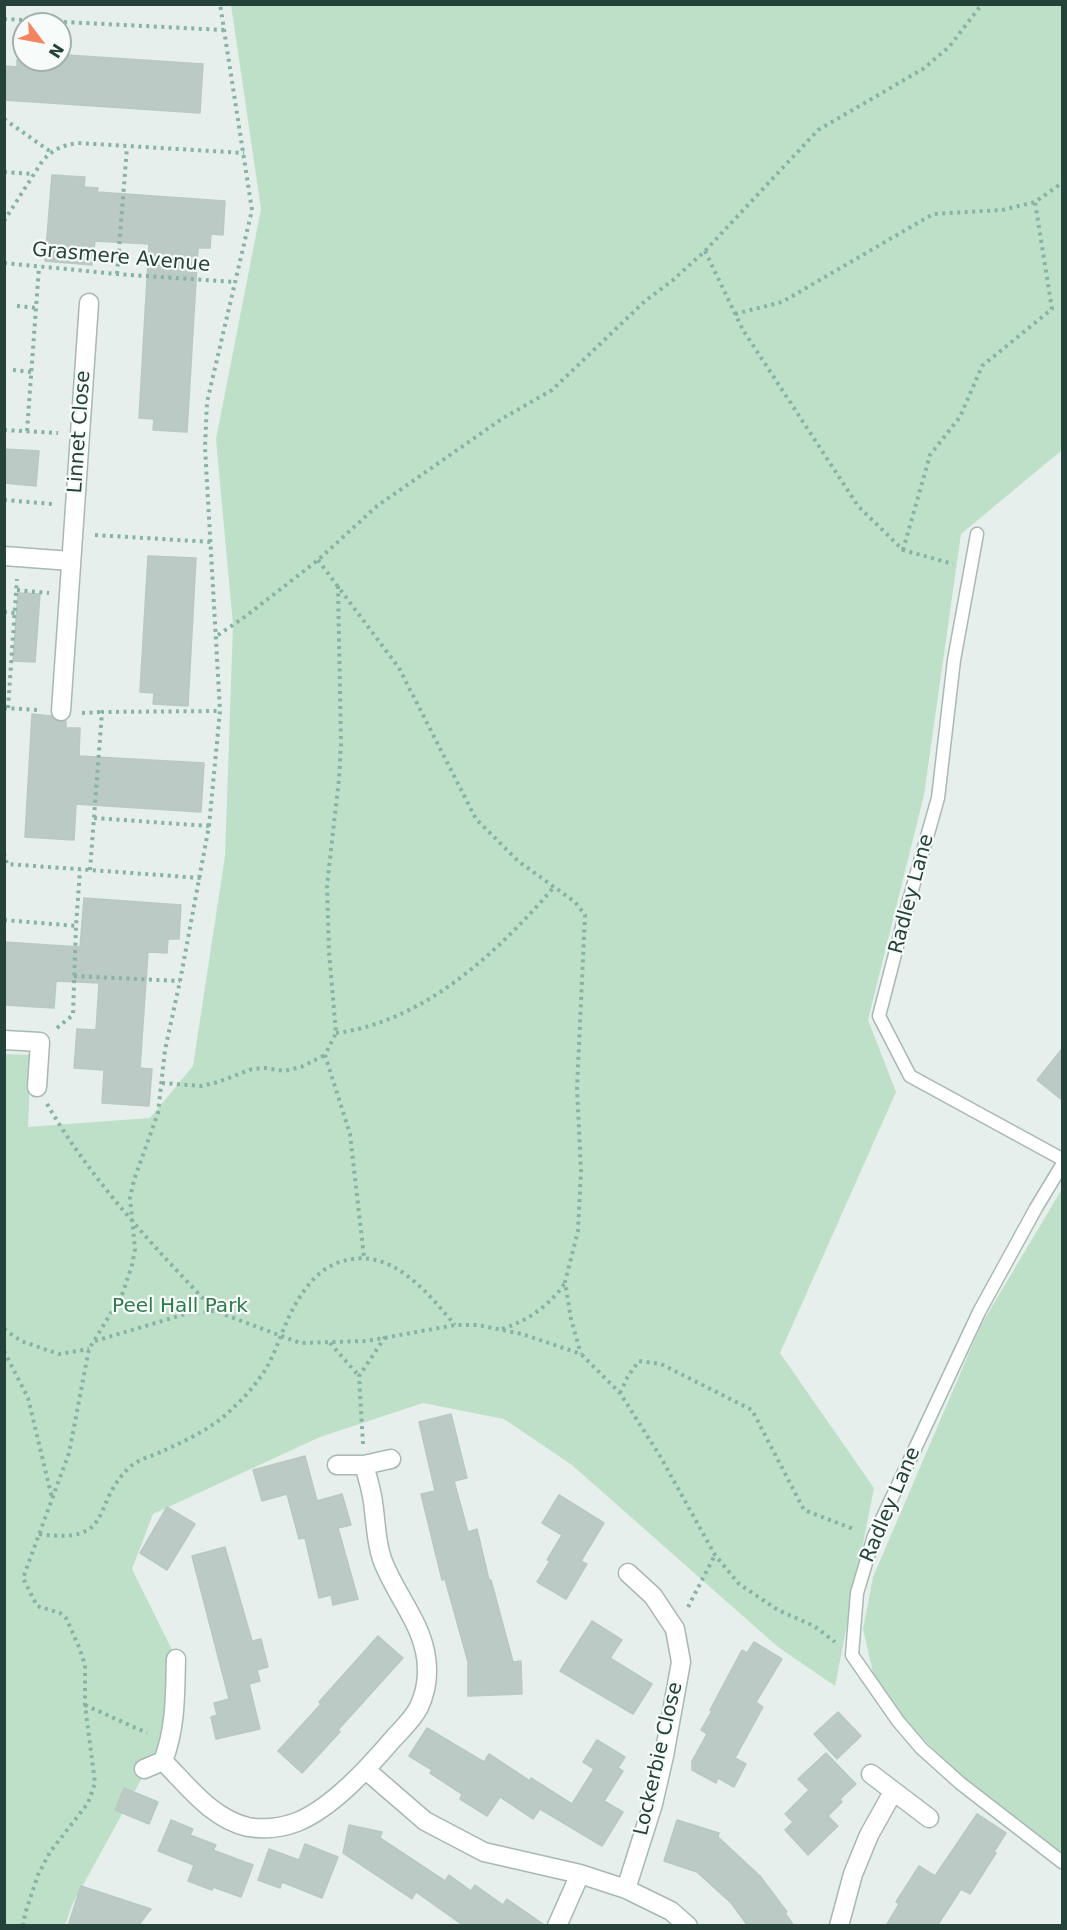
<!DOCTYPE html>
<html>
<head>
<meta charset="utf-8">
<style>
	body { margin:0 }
	#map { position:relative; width:1067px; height:1930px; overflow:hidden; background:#e6efeb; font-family:"DejaVu Sans",sans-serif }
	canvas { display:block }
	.frame { position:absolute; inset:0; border:6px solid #24423a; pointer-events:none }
	.north { position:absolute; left:12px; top:12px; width:60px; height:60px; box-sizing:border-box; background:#f7fbf9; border:2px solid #a3b1ad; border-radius:50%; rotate:122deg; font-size:16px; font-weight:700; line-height:24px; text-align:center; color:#24423a }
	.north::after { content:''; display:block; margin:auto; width:21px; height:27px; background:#f4845f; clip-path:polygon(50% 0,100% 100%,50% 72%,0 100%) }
</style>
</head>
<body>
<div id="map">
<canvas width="1067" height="1930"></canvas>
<div class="frame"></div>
<div class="north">N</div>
</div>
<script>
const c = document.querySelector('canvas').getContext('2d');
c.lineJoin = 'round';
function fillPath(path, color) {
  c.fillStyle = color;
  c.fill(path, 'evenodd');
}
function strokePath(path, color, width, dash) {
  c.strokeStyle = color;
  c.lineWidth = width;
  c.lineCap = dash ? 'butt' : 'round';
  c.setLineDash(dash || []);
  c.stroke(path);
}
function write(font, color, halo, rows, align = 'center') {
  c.font = font + ' "DejaVu Sans",sans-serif';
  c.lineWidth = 4.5;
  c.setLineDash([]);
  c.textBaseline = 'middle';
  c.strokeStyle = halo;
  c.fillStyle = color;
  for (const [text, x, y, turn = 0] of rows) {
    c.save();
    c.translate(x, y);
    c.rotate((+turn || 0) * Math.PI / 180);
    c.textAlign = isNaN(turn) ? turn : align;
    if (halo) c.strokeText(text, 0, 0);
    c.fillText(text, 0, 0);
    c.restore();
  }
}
const green = new Path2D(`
	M231,5H1062V450L961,534L924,795L868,1020L896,1092L780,1353L874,1488L835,1686L778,1647L572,1465L504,1419L423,1403L320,1437L153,1514L132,1569L174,1654L170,1727L72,1905L65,1925H5L4,1054L31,1055L28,1127L150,1118L193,1066L225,856L233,625L216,439L261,209Z
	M1062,1189V1856L964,1779L904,1720L873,1673L863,1629L873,1577L981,1325Z`);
const building = new Path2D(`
	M67,55L203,64L200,113L4,100L6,66L17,67V60H66Z
	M52,175L85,177L84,187L98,188L97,192L225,201L223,235L211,234L210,248H198L187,432L153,430L154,419L139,418L149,244L95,241L92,265L45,261Z
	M4,449L39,451L36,486L4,483Z
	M148,556L196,558L188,706L153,704L154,693L140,692Z
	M18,593L40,594L35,662L13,661Z
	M32,714L51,716L60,722L66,721V728H80L79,756L204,763L201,812L76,804L74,840L25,837Z
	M84,898L181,905L179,939H168L167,953L148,952L140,1068L152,1069L149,1106L102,1103L104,1070L74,1068L77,1029L96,1030L99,983L56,981L54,1008L4,1005V942L80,947Z
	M1062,1049V1100L1037,1080Z
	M451,1414L467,1478L454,1481L468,1532L477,1529L489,1580H491L513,1662L521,1661L522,1694L468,1696V1662L445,1579L442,1580L421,1494L435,1491L419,1422Z
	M305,1456L317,1501L342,1494L351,1525L338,1528L358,1599L333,1605L331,1595L319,1598L305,1538L299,1539L287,1494L262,1501L253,1470Z
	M559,1495L604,1523L581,1561L587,1564L566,1599L537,1582L550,1561L547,1560L562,1535L542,1523Z
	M167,1507L195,1524L167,1570L140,1553Z
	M225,1547L252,1641L261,1639L268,1667L257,1670L260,1681L249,1684L260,1729L216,1739L211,1717L217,1715L214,1703L229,1699L192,1556Z
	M592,1621L622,1640L610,1658L652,1684L633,1714L560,1671Z
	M378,1636L403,1658L338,1730L340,1732L302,1773L278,1751L321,1704L319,1702Z
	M754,1642L782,1659L756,1702L763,1707L735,1758L746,1764L734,1787L718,1778L716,1783L692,1770V1761L707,1734L701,1730L712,1711L710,1710L742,1650L747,1653Z
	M838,1712L861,1736L837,1759L814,1734Z
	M427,1728L484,1762L489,1754L530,1781L531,1778L572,1804L594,1769L583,1762L597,1740L625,1757L618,1768L623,1771L604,1801L623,1812L602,1846L540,1809L533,1819L500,1797L487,1816L460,1799L462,1794L430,1773L432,1770L409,1756Z
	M826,1753L856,1784L840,1799L842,1802L828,1816L838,1826L808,1855L785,1830L793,1822L785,1814L809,1790L798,1779Z
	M124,1788L158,1802L149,1824L115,1810Z
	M977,1814L1006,1833L994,1852L996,1853L970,1894L961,1889L937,1926H886L899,1904L896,1902L919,1866L935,1876Z
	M171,1820L193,1829L190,1835L216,1845L213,1850L253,1865L241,1897L213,1887L212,1890L188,1881L194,1865L158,1851Z
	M677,1820L719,1833L718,1837L760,1876L787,1912L785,1913L794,1926H748L731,1903L697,1872L664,1861Z
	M349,1825L382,1832L380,1838L445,1881L449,1875L471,1891L475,1885L503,1905L507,1899L546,1926H464L416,1892L412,1899L343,1853Z
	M305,1844L338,1857L322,1898L282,1882L280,1888L258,1880L269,1849L299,1860Z
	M81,1886L151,1909L138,1926H68Z`);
const path = new Path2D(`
	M4,19L224,30
	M4,119L51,152
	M4,172L34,174
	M4,221L43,160C54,149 63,145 78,143L244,153
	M705,251L743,330L858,506L903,550L953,564
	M4,263L117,274L235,282
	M117,274L127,147
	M17,306L36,308
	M735,314L782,302L933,214L1002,210L1035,202
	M13,370L31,372
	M4,430L58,433
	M27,431L39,267
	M4,500L53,504
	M95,535L211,542
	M903,550L930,455L960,417L982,366L1052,309L1035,202L1062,183
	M318,560L399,668L476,819L518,861L575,902L585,915L577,1088L581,1171L578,1231L565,1282L571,1319L581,1354
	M338,586L341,744L339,779L327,885L329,952L336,1033L325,1055L350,1134L364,1257
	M17,590L49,593
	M4,612L15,613
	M218,635L246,616L318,560L377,506L503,418L552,390L645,301L673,280L705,251L818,130L923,69L949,47L982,4
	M4,708L39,710
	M8,708L17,579
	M82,713L102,712
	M94,818L209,826
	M4,853L7,864L201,878
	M90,870L102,712L220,711
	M4,920L76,926L80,870
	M74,976L180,981
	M57,1028L73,1015L76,926
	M336,1033C424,1022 498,952 554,887
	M162,1083L201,1086L218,1082L252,1069L265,1068L284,1071L301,1067L325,1055
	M47,1104C91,1180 154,1247 214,1310
	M4,1329L21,1341L59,1354L89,1349
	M502,1329C529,1320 549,1306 565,1283
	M95,1341L189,1313L215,1311L300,1343L367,1341L455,1325H478L522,1334L581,1354L620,1393L660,1456L715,1555L739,1584L778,1610L814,1626L835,1642
	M330,1343L359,1376
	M4,1351L28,1398L52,1498
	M620,1393L628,1376L639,1361L661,1364L752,1410L804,1510L856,1530
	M363,1444L359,1376L385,1337
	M39,1534C117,1545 90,1503 130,1467C138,1459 153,1456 163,1451C187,1440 213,1428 232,1409C245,1397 258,1382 267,1367C278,1347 284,1324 295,1305C306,1286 319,1269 340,1262C390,1245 426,1291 455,1325
	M688,1607L715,1555
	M85,1705L147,1733
	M23,1926L25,1914L38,1875L50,1852L88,1803L95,1783L85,1705V1665L79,1647L66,1618L60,1613L37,1606L23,1578L69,1453L89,1349L122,1295L132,1265L135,1249L130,1198L134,1180L158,1113L165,1050L180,981L209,826L220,711L205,447L207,402L252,210L220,4`);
const lane = new Path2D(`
	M977,534L954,660L938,798L908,904L879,1016L910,1076L1062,1159
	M1062,1165L1036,1208L979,1312L874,1536L857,1593L852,1655L898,1721L921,1748L960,1783L1062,1862`);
const street = new Path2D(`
	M4,556L71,561
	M61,711L89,303
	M4,1040L40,1042L37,1087
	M337,1465H364L391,1459
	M163,1761C188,1786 212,1819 248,1827C265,1830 281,1828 297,1822C332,1808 369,1767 393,1739C402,1729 413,1719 419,1707C424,1696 427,1684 427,1672C428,1628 396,1598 382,1559C375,1539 376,1517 372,1496C370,1486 367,1475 364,1465
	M144,1769L163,1761C176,1728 175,1694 176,1659
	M366,1770L425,1821L484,1852L580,1874L626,1889L671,1911L688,1926
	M871,1774L929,1818
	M626,1889L653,1804L664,1756L681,1662L675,1629L653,1596L628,1573
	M557,1926L580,1874
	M839,1926L853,1874L869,1835L893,1792`);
const streetNames = [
	["Grasmere Avenue",121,258,5],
	["Linnet Close",80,432,-86],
	["Radley Lane",912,894,-75],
	["Radley Lane",891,1505,-67],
	["Lockerbie Close",659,1759,-77]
];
const parkNames = [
	["Peel Hall Park",180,1307]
];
fillPath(green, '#bfe0c8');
fillPath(building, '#bbcac4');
strokePath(building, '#b8c9c2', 1.5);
strokePath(lane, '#a8b8b2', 15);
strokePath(street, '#a8b8b2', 21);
strokePath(path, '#86b3a5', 4, [3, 4.5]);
strokePath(lane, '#fff', 12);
strokePath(street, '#fff', 18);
write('20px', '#24423a', '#f7fbf9', streetNames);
write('20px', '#2d7a4b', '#f7fbf9', parkNames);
</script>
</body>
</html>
